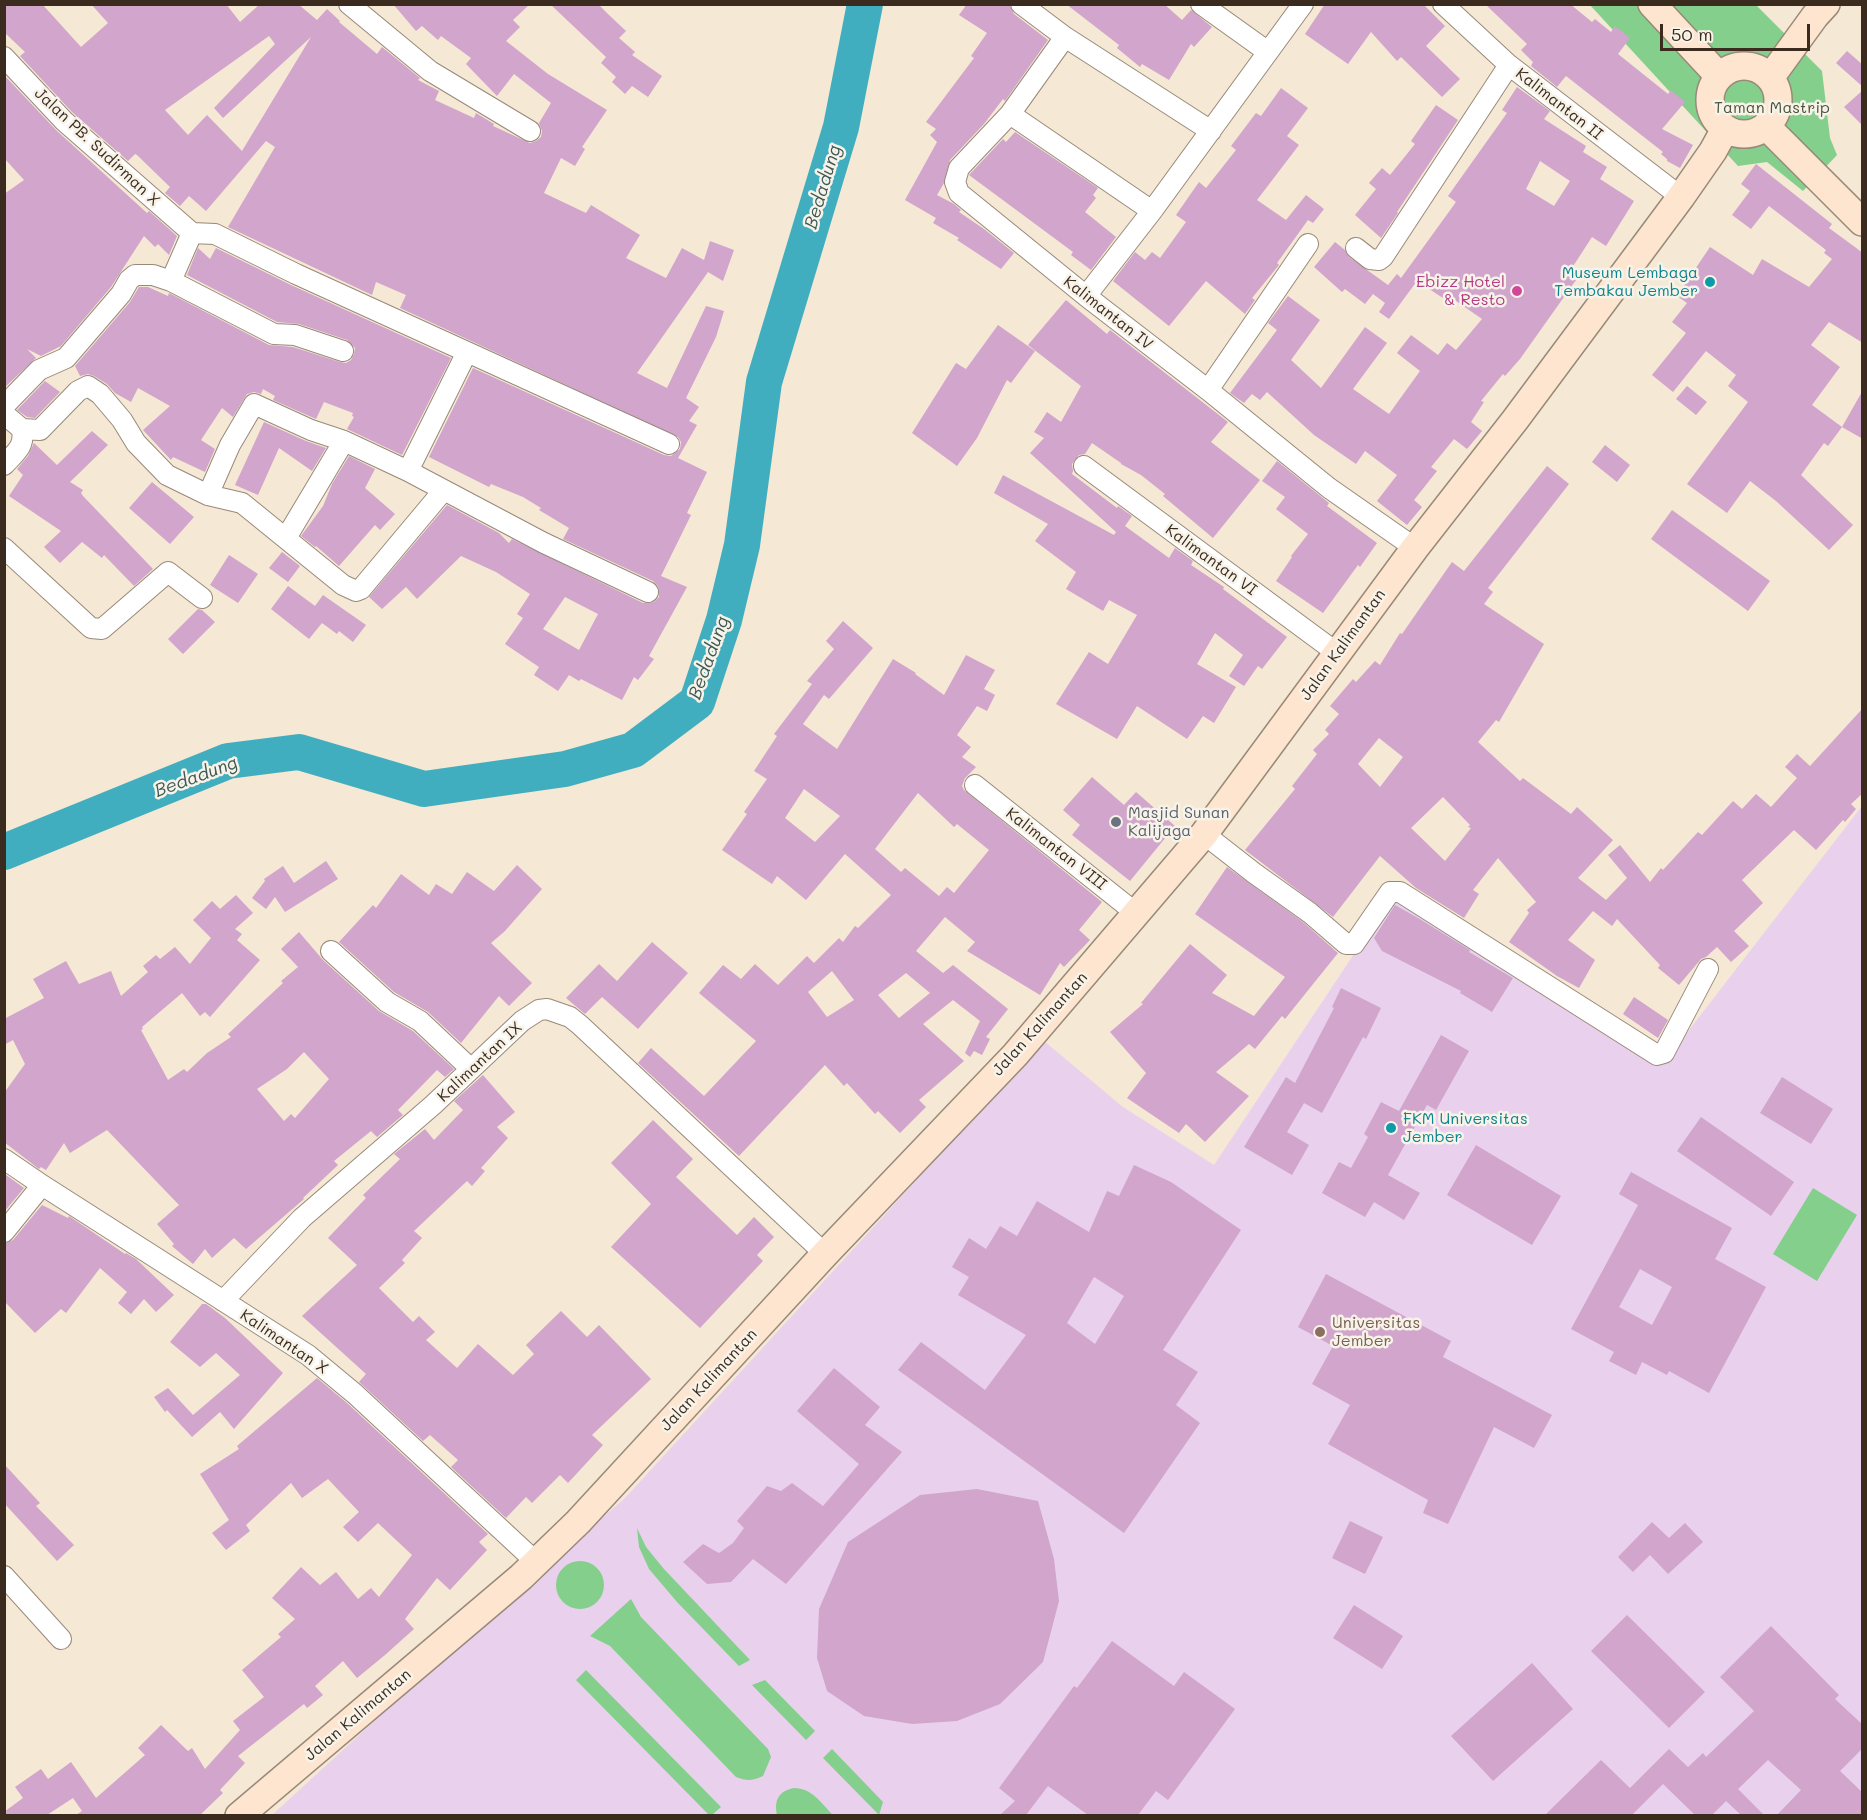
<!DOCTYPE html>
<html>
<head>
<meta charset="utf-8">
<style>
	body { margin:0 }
	#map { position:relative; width:1867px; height:1820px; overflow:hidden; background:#f5e8d4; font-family:Mali,sans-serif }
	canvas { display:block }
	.frame { position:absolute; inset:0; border:6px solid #3b2a1e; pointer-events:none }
	.scale { position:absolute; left:1660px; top:24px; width:150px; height:27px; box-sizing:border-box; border:3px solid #3b2a1e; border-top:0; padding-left:8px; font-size:18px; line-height:21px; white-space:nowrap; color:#3b2a1e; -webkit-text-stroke:4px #f7f3e8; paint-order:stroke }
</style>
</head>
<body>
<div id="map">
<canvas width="1867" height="1820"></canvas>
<div class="frame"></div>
<div class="scale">50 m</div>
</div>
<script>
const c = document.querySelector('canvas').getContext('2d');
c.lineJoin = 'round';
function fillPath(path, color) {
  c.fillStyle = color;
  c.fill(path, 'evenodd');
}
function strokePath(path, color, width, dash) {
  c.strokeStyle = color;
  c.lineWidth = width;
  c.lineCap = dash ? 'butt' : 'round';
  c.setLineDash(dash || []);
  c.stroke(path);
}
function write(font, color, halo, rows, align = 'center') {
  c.font = font + ' Mali,sans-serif';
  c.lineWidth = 5;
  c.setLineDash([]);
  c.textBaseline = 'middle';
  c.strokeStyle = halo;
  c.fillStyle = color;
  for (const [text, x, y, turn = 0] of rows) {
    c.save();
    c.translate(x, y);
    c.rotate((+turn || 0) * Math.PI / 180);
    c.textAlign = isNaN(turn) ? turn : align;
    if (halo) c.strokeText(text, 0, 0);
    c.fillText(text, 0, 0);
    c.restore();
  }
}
const built = new Path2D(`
	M1862,806V1815L271,1816L481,1623L625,1498L1044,1041L1123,1107L1214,1165L1393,895L1662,1065Z`);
const green = new Path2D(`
	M1590,5H1756L1822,71L1830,138L1837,155L1803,191L1767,162L1738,166Z
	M1813,1188L1857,1215L1817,1281L1773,1254Z
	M637,1528L646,1547L664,1569L750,1660L739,1666L677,1602L649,1569L639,1547Z
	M556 1585a24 24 0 1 1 48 0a24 24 0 1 1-48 0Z
	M631,1599L641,1617L768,1749L771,1757L763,1776C752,1781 747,1781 736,1777L610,1646L590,1636Z
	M586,1670L721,1807L712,1815H709L576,1680Z
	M765,1680L815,1731L806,1740L752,1685Z
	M832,1749L883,1802L879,1815L823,1758Z
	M794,1788C812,1788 821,1803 833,1815H777C774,1801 778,1791 794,1788Z`);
const river = new Path2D(`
	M4,852L228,761L299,752L424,789L565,769L633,750L697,702L724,620L742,545L764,382L841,127L865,4`);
const building = new Path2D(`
	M4,4H42L81,47L108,23L91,4H226L240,22L260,4H298L317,20L327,9L340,21L339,22L377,54L382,47L420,78L418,80L439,91L435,100L474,118L476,113L494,124L493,126L530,143L536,141L541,137L542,131L539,123L551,103L514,74L497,96L466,64L471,58L441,36L438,40L422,26L416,31L393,4H530L513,20L520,27L506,41L548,74L607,110L582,147L585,149L575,166L561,158L544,193L586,213L591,205L640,235L626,258L666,278L682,248L704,260L710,241L734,250L723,281L708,272L637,373L667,388L706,306L724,311L716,337L686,398L699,407L689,421L697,425L678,458L707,472L687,513L691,515L661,576L687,587L649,656L654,659L638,680L634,677L622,700L581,679L579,681L569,675L558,691L534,675L539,667L505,644L523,618L517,614L530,594L496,572L461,556L417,599L406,587L382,609L369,597L447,505L499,533L509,543L512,539L643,603L654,602L659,597L658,586L653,581L563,539L569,528L539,510L541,508L523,497L491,484L489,487L429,457L473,368L664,455L671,456L680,449L681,442L678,437L400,308L406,295L376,282L372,295L228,227L275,147L266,141L206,211L189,196L180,206L165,193L170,187L137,155L135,154L128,161L72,112L20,56L25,52L4,32ZM269,36L275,44L214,108L223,118L311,37L242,151L207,115L188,135L165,110ZM565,597L598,614L579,650L543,629Z
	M550,4H598L609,15L626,31L619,38L635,52L632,55L662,76L648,97L632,86L625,94L612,82L616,77L601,63L606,57Z
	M967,4H1009L1014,14L1048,40L1005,101L1003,99L984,124L950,160L944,183L937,195L954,204L961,210L959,212L984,229L1014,253L1001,269L957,240L959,238L933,223L936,218L905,200L937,142L930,135L936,129L926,122L974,58L971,56L987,33L959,15Z
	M1066,4H1164L1182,20L1191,10L1212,27L1194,47L1191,44L1169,80L1142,64L1140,67L1117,48L1119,45Z
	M1325,4H1423L1445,26L1426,46L1460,79L1442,97L1401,57L1397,61L1371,32L1348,64L1305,34Z
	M1485,4H1570L1592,22L1595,19L1611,32L1615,26L1630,38L1618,54L1668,94L1671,90L1685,102L1662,129L1693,145L1680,168L1667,161V159L1661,154L1663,152L1566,76L1557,87L1531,66L1533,62L1521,50L1527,44Z
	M1847,51L1863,65V87L1836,63Z
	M4,75L56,130L147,213L149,211L177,236L169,255L158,244L155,247L144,236L111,287L61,346L41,356L27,349L36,358L4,388V194L24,180L4,158Z
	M1517,87L1550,111L1544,119L1586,146L1583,152L1607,167L1600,179L1634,201L1606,246L1592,237L1568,274L1576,280L1520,359L1505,376L1503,374L1481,401L1484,402L1471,422L1482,431L1467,449L1454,439L1431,467L1437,471L1414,500L1422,507L1407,525L1377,501L1397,475L1365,451L1356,464L1314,435L1267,392L1260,400L1252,394L1244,403L1230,393L1277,330L1268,323L1288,296L1320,320L1291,360L1321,388L1365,327L1387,343L1353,389L1389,414L1420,371L1397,353L1411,335L1438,355L1447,343L1456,350L1482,319L1449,296L1446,300L1417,281L1389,319L1379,312L1385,303L1373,294L1365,304L1345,289L1342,292L1314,267L1335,242L1345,250L1349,257L1388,285L1397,274L1401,278L1456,202L1448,196L1507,113L1502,110ZM1540,161L1570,181L1554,206L1526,189Z
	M1281,88L1308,108L1287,136L1299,145L1257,200L1286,220L1306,195L1324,209L1313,223L1308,220L1277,263L1279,265L1252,298L1255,300L1245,314L1206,281L1169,326L1113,281L1135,252L1145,260L1152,252L1160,258L1186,222L1176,215L1199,182L1206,188L1236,150L1231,146L1256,113L1261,116Z
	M1863,90V126L1844,107Z
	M1436,105L1458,120L1397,212L1398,213L1381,238L1355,215L1376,189L1369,183L1382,168L1390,175L1415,144L1411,141Z
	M1015,132L1098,188L1093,195L1096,198L1085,212L1116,237L1091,270L1071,255L1073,252L969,175L1003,139L1006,142Z
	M1756,164L1832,224L1829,228L1863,253V343L1829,322L1811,345L1840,367L1812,405L1842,427L1828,446L1824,443L1801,475L1853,525L1829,550L1776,501L1750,481L1727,513L1687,484L1748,402L1728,386L1736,375L1706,351L1673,392L1652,375L1686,333L1672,322L1687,303L1677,296L1710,247L1753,275L1762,259L1809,287L1832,259L1824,253L1826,250L1769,206L1751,229L1732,215L1750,191L1741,184Z
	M198,248L210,259L216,248L291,285L451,358L402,455L347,429L354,417L352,416L353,413L324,402L316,419L273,400L275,396L263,389L261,394L254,392L247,394L233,417L222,408L201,440L215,449L205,472L173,457L171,460L143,430L170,406L138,388L131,402L115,393L107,384L94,376L88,374L80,376L75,366L130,302L139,287H148L168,296L169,293L269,345L293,347L340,362L346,363L351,360L354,354L355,348L347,340L299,324L277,322L187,275Z
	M1066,300L1107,334L1110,330L1228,422L1211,442L1260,480L1213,538L1163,496L1165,494L1141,475L1121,464V463L1092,443L1085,454L1079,455L1072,464L1073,471L1072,474L1117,508L1118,506L1132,516L1125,526L1169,558L1175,548L1193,561L1191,565L1224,587L1223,589L1287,637L1262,669L1258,666L1244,686L1229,676L1243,655L1215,633L1197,664L1236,687L1214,723L1203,716L1187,739L1137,706L1117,739L1056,704L1089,652L1108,664L1137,615L1109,600L1103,611L1066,589L1076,572L1035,541L1048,524L994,493L1003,475L1114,535L1116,532L1030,453L1044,438L1034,432L1047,412L1061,422L1081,386L1028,345Z
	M998,325L1035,351L1011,383L1007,380L977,438L957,466L912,433L956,363L966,369Z
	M45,381L60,392L35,418L27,417L17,410Z
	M1687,386L1707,402L1696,415L1676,399Z
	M1863,390V439L1842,427Z
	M264,422L306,441L326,448L312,471L279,448L258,495L235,485Z
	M92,431L108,445L70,482L83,490L81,493L83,496L153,569L134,586L104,555L102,558L82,542L60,563L44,547L61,531L9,496L23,475L17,469L28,456L34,443L57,465Z
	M1605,445L1630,465L1617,482L1592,462Z
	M349,456L375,469L365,488L395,514L380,530L375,525L339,566L316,546L315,547L301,536L323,506L332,484Z
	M1277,461L1329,503L1327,506L1377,543L1360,567L1358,565L1323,613L1276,581L1292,557L1291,556L1308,534L1276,509L1285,497L1262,481Z
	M1547,466L1569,484L1488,588L1493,592L1484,604L1544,644L1499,722L1496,720L1478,742L1520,781L1523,778L1571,814L1577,807L1613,840L1578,878L1606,900L1627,878L1608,855L1620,845L1650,882L1661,868L1663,870L1698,832L1702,835L1733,801L1742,809L1756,794L1771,807L1797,778L1785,767L1797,754L1810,766L1863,708V793L1851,804L1856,809L1845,822L1843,820L1816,850L1794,830L1742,880L1763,903L1734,931L1749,946L1731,962L1717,947L1706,957L1701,959L1679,985L1658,968L1660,965L1617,919L1612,926L1593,911L1568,940L1595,960L1579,988L1557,976L1509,942L1529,913L1527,910L1536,902L1498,858L1473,890L1479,894L1464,918L1416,888L1380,856L1333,917L1245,850L1295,789L1292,786L1317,754L1313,750L1329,734L1325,730L1339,714L1330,706L1353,679L1356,682L1375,661L1380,665L1400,633L1402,634L1452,562L1464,571ZM1379,738L1403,757L1380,787L1358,764ZM1443,797L1470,825L1468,827L1471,828L1445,861L1411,828Z
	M152,482L194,517L170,544L129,508Z
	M1672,510L1770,581L1748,611L1651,539Z
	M282,552L300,566L288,582L269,568Z
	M229,555L258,574L238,603L210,585Z
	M288,586L315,606L323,595L366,625L353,642L339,631L337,634L322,623L309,639L271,609Z
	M198,609L202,610L215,622L183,654L168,639Z
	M843,621L873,648L829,699L824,695L803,724L837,749L893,659L916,673L915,674L944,695L966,655L995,670L984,689L995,695L987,711L977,706L957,735L971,747L962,757L976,767L965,778L962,786L964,790L1102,902L1079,930L1090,940L1064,967L1060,963L1040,995L967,951L975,942L945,917L916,951L943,973L953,965L1008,1009L986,1037L990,1039L982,1055L974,1051L970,1057L965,1053L980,1021L953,1000L923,1024L964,1061L919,1100L926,1107L900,1133L878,1111L875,1114L847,1083L844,1086L825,1065L739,1156L638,1063L651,1048L704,1096L756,1041L699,993L723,965L741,979L755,964L778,985L807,956L814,963L839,938L843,942L855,926L858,928L891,895L845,854L806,900L777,876L772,884L722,850L747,814L744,812L767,779L754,771L777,736L774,734L812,684L807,681L834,649L826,641ZM804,789L840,816L815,842L785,818ZM918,793L954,827L957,824L989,850L954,893L947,887L939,896L905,868L901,872L875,849ZM832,971L854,1000L827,1017L808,992ZM906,973L930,993L899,1018L878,995Z
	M1092,777L1124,805L1136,792L1175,826L1130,881L1072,835L1080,825L1063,810Z
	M326,861L338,879L285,912L275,897L266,909L252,898L265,881L264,879L283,866L294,883Z
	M517,865L542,889L505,931L491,943L532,983L509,1006L499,996L461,1043L428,1012L394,992L339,942L373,905L376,908L401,874L429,895L436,884L452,894L467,872L494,891Z
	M1227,867L1303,922L1338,953L1285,1019L1282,1016L1255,1049L1249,1044L1216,1072L1249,1096L1205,1142L1186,1124L1179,1133L1127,1098L1146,1073L1110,1032L1143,1004L1141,1003L1190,944L1227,975L1212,993L1254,1016L1285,977L1195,914Z
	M236,895L253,913L235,929L242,934L237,940L260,960L210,1017L205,1012L200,1016L182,993L142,1027L143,1029L141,1030L168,1080L184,1069L187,1072L207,1053L231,1037L228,1034L283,983L281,981L298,967L281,949L299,932L323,960L379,1011L413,1031L454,1069L445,1077L437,1070L398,1110L403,1115L377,1137L371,1131L334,1161L338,1165L303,1198L304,1199L246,1249L234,1238L212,1258L205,1249L193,1264L172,1246L174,1244L157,1224L179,1205L107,1130L70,1153L64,1143L46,1170L41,1167L39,1169L4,1142V1093L25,1064L13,1040L4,1045V1019L44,998L33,979L66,961L79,984L111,971L121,996L148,972L143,966L156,955L160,959L175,947L190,964L211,938L193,920L212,901L220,909ZM304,1052L329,1079L295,1118L291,1114L284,1121L257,1089L287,1069Z
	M1395,905L1418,918L1470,950L1469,952L1513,978L1492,1012L1460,993L1461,991L1382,951L1374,938Z
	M652,942L688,973L638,1029L602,997L585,1014L566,998L599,964L617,981Z
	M1341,988L1381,1008L1366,1039L1363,1037L1322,1113L1304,1103L1287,1132L1309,1145L1292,1175L1244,1147L1286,1077L1295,1083L1334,1008L1332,1007Z
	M1634,997L1668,1020L1658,1038L1623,1014Z
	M1441,1035L1469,1051L1436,1110L1427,1105L1388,1175L1420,1193L1404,1220L1374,1202L1365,1217L1322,1193L1339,1162L1351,1168L1368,1137L1364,1134L1381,1102L1399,1111Z
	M483,1075L515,1112L497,1127L508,1138L481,1168L485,1171L472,1186L467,1181L414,1231L422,1238L402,1260L405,1263L379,1288L413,1322L419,1316L435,1332L426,1340L457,1368L478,1344L513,1375L534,1354L526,1345L561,1311L587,1337L599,1325L651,1379L592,1435L603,1445L568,1483L560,1475L532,1503L526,1497L506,1518L451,1467L458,1460L430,1435L423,1441L359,1382L366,1374L302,1316L357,1265L328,1238L366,1198L363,1195L400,1159L394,1154L425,1129L434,1140L463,1110L454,1101Z
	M1782,1077L1833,1109L1811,1144L1760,1113Z
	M1701,1117L1794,1182L1771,1216L1677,1151Z
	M653,1120L693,1159L676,1177L737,1235L754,1217L774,1237L757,1255L763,1261L700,1328L611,1247L651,1204L611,1163Z
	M1476,1145L1561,1196L1532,1245L1447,1195Z
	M1134,1165L1171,1182L1241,1230L1163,1350L1198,1372L1176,1405L1200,1423L1124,1533L898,1370L921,1342L985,1390L1026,1335L958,1295L969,1277L952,1267L969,1238L986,1249L1000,1226L1017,1236L1037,1201L1089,1232L1107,1191L1119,1196ZM1094,1277L1124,1296L1095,1344L1067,1323Z
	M1631,1172L1732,1228L1715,1259L1766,1287L1709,1393L1669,1371L1667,1375L1642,1362L1636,1375L1609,1361L1614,1352L1571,1329L1638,1205L1619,1194ZM1640,1269L1672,1287L1652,1325L1619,1307Z
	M6,1175L24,1188L4,1212V1177Z
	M42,1205L68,1218L69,1216L125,1254L126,1253L136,1259L174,1295L156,1312L144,1299L131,1314L118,1303L127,1292L100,1268L66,1313L61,1309L35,1333L4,1301V1244L13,1240Z
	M1326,1274L1451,1341L1443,1357L1552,1415L1534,1448L1494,1427L1448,1524L1423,1513L1428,1500L1328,1444L1350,1405L1312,1384L1333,1346L1298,1327Z
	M202,1304H206L225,1318L283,1373L234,1429L220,1412L192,1437L167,1410L165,1412L154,1397L168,1388L193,1415L240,1375L216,1353L200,1367L170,1342Z
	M834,1368L880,1407L865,1425L902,1452L786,1584L753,1559L731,1582L707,1584L683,1562L703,1544L719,1553L733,1543L744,1528L737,1521L767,1486L781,1491L792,1483L823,1506L859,1464L797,1411Z
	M317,1378L347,1403L488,1534L479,1542L487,1550L450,1590L437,1578L405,1619L414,1629L385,1655L357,1678L343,1661L315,1686L323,1695L307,1708L304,1704L238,1756L245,1763L220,1790L223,1793L200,1815H76L82,1811L73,1798L47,1815H4V1812L23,1798L15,1787L41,1769L48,1779L71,1762L96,1798L145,1755L138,1748L161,1725L188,1751L192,1748L205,1769L240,1730L233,1721L264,1697L242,1670L281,1637L278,1634L295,1619L272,1598L301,1567L320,1585L336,1572L358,1599L371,1588L379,1597L412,1555L378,1523L358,1542L343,1527L359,1512L328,1479L302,1498L291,1483L246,1525L250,1531L226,1550L212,1533L229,1520L200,1474L239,1449L237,1446Z
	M4,1464L40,1503L36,1506L74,1545L57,1561L4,1503Z
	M977,1489L1038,1501L1054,1559L1059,1601L1043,1662L1000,1704L957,1721L912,1724L864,1716L827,1691L817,1658L819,1609L848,1542L920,1495Z
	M1350,1521L1383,1537L1365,1574L1332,1558Z
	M1652,1522L1669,1538L1685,1523L1703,1542L1668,1574L1650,1555L1633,1572L1618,1557Z
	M1354,1605L1403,1636L1382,1669L1333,1638Z
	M1627,1615L1705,1692L1669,1728L1591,1651Z
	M1771,1626L1839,1695L1835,1699L1863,1725V1748L1840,1771L1863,1793V1815H1777L1801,1790L1768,1760L1738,1789L1764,1815H1741L1726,1801L1712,1815H1695L1663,1784L1632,1815H1545L1601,1760L1630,1788L1669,1749L1688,1767L1703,1753L1706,1757L1754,1711L1720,1677Z
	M1112,1641L1174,1686L1184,1672L1235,1709L1168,1800L1156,1791L1138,1815H1088L1048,1786L1026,1815H1000L1015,1801L999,1788L1074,1686L1077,1688Z
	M1532,1663L1573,1709L1493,1781L1451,1736Z`);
const minor = new Path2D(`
	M349,4L430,71L530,131
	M1021,4L1065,37L1211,131
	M1201,4L1268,52
	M1443,4L1509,65L1681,197
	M1065,37L1010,114L959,168L955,182L959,193L1086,296L1208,390L1329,488L1415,548
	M4,57L64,121L192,233
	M1010,114L1152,211
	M192,233L215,234L296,274L669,444
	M1356,248L1370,259L1379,260L1383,257L1509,65
	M171,281L274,334L295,335L343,351
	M1086,296L1152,211L1303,4
	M467,352L408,471L544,543L648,592
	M1208,390L1308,244
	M4,406L39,370L66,358L121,294L129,280L135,275H153L171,281L192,233
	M4,414L22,429C25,447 16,452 4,465
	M22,429L40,430L78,391L88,386L100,394L122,420L136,443L167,475L208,495L242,503L343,585L356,591L361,589L443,491
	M1084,466L1337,653
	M208,495L230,445L254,404L311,430L344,441
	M286,538L344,441L408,471
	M4,548L91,628L102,629L168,572L202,598
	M975,785L1137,914
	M1204,834L1254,873L1310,913L1346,944H1354L1390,892H1400L1657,1055L1664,1053L1708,969
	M331,951L387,1002L420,1021L471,1069
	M4,1159L42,1185L308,1355L355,1394L536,1562
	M4,1232L42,1185
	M223,1301L302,1218L433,1105L522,1021L539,1010L547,1009L570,1017L580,1025L825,1254
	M4,1576L61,1639`);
const secondary = new Path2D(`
	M1652,4L1719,76
	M1710 100a34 34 0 1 1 68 0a34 34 0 1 1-68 0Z
	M1770,78L1815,16L1826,4
	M1766,126L1862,222
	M239,1816L521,1577L578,1522L825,1254L1015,1055L1204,834L1415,548L1515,420L1681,197L1713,151L1725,129`);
const markers = [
	[1710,282,6,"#0f9aa8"],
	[1517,291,6,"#d1479c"],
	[1116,822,6,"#6b7280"],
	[1391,1128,6,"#0f9aa8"],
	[1320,1332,6,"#8d6e63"]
];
const streetNames = [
	["Kalimantan II",1559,104,38],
	["Jalan PB. Sudirman X",97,147,43],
	["Kalimantan IV",1108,313,38],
	["Kalimantan VI",1211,560,36],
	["Jalan Kalimantan",1343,645,-54],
	["Kalimantan VIII",1056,849,38],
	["Jalan Kalimantan",1040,1024,-48],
	["Kalimantan IX",480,1062,-43],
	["Kalimantan X",284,1342,34],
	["Jalan Kalimantan",709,1380,-47],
	["Jalan Kalimantan",358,1715,-40]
];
const parkNames = [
	["Taman Mastrip",1772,108]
];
const cultureNames = [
	["Museum Lembaga",1698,273],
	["Tembakau Jember",1698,291],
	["FKM Universitas",1403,1119,"left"],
	["Jember",1403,1137,"left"]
];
const hotelNames = [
	["Ebizz Hotel",1505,282],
	["& Resto",1505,300]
];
const worshipNames = [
	["Masjid Sunan",1128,813],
	["Kalijaga",1128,831]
];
const educationNames = [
	["Universitas",1332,1323],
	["Jember",1332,1341]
];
const waterNames = [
	["Bedadung",823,187,-73],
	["Bedadung",709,658,-70],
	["Bedadung",196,777,-20]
];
fillPath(built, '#e9d1ed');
fillPath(green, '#84cf8c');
strokePath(river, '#41aebf', 36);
fillPath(building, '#d1a5cc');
strokePath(minor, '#988979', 22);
strokePath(secondary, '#988979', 30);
strokePath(minor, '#fff', 20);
strokePath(secondary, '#fde5d0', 27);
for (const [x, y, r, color] of markers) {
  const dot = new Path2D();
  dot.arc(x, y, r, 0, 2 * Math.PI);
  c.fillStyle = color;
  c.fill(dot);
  strokePath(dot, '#f7f3e8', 2);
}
write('16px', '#3b2a1e', '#f7f3e8', streetNames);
write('16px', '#4d533a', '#f7f3e8', parkNames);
write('16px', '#0d838f', '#f7f3e8', cultureNames, 'right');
write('16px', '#b23c85', '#f7f3e8', hotelNames, 'right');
write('16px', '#5b616d', '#f7f3e8', worshipNames, 'left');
write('16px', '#785e54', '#f7f3e8', educationNames, 'left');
write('italic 18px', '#3d5856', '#f7f3e8', waterNames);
</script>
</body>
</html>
